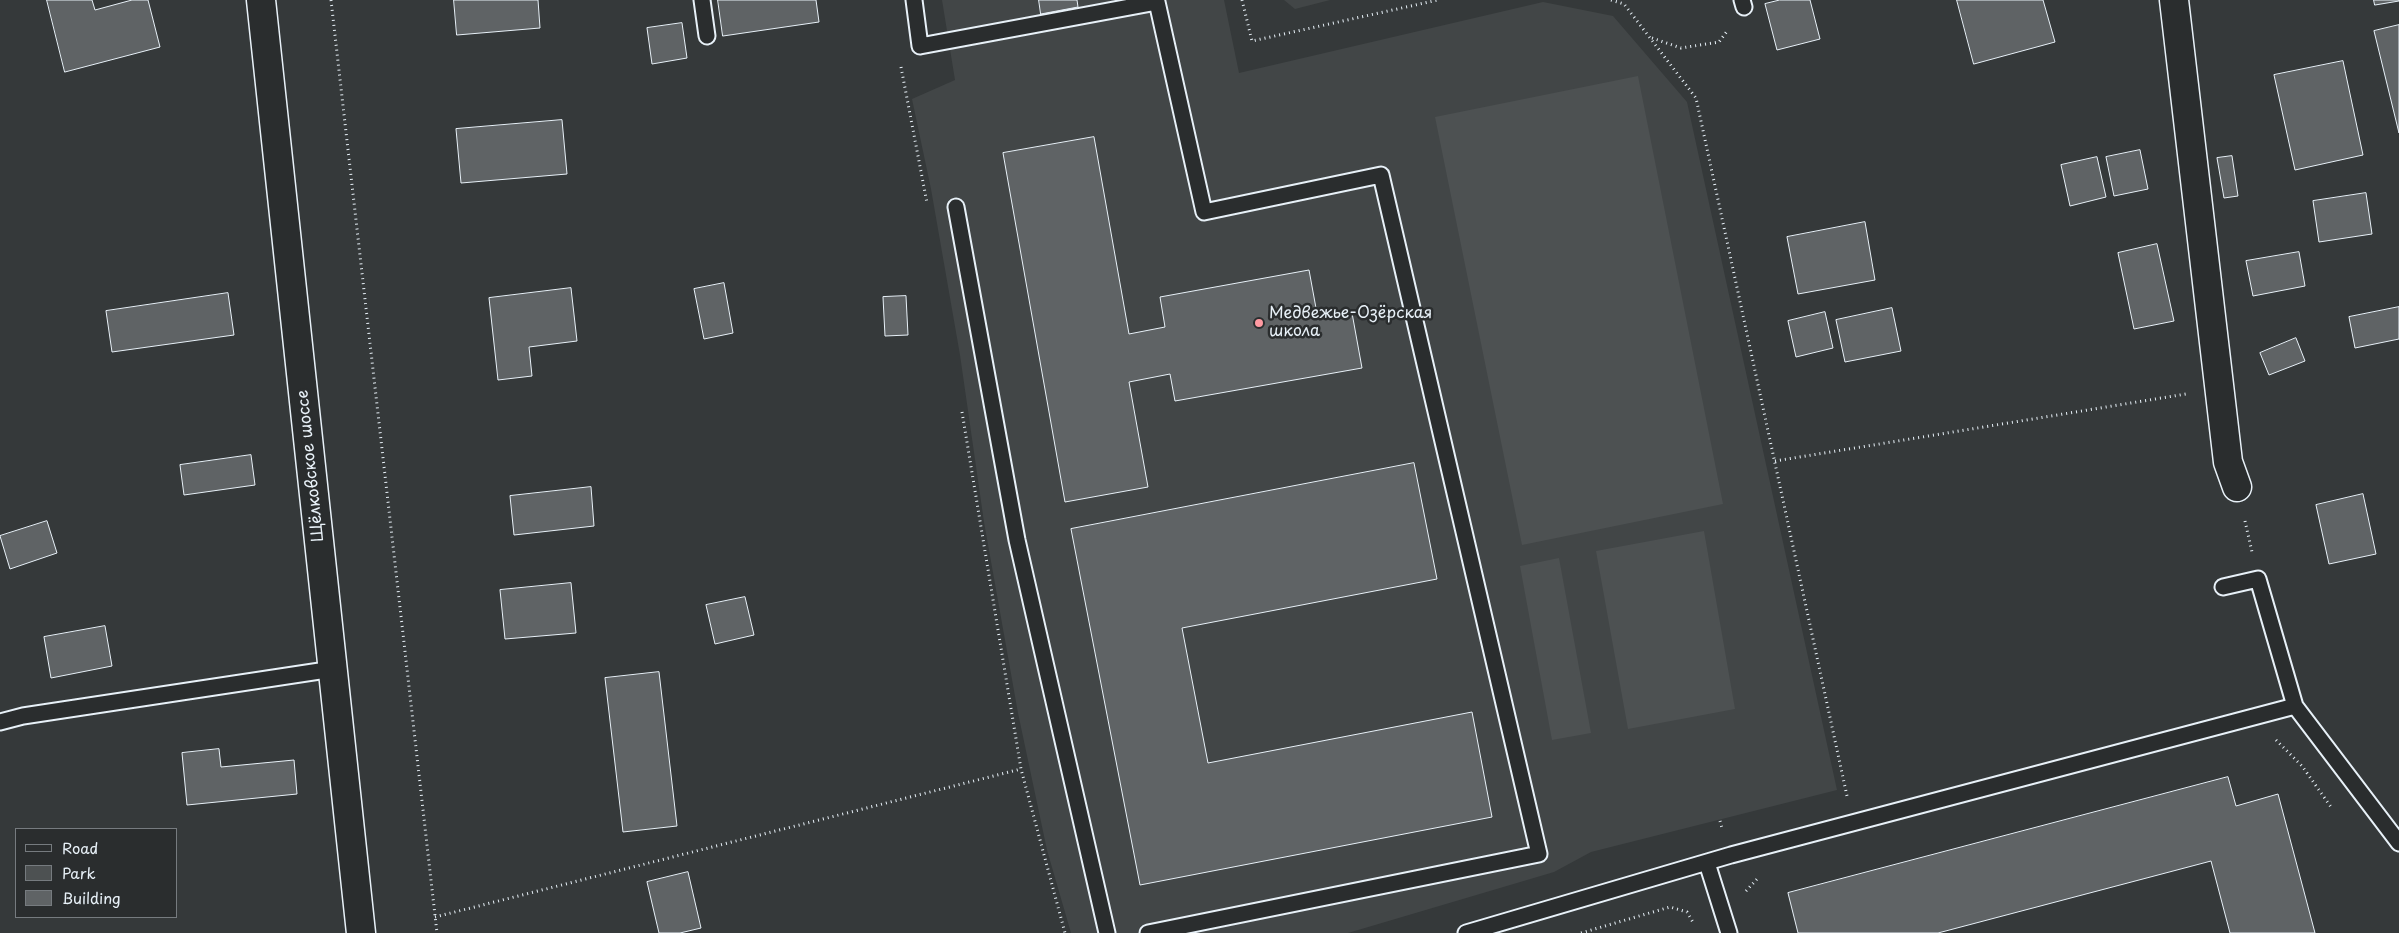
<!DOCTYPE html>
<html>
<head>
<meta charset="utf-8">
<style>
	body { margin:0 }
	#map { position:relative; width:2399px; height:933px; overflow:hidden; background:#35393a; font-family:"Playpen Sans",sans-serif }
	canvas { display:block }
	.legend { position:absolute; left:15px; top:828px; width:162px; height:90px; box-sizing:border-box; background:#2a2d2e; border:1px solid #767b7f; margin:0; padding:6px 9px; list-style:none; font-size:15px; color:#e8f1f8 }
	.legend li { display:flex; align-items:center; gap:10px; height:25px }
	.legend b { width:25px; border:1px solid #767b7f }
</style>
</head>
<body>
<div id="map">
<canvas width="2399" height="933"></canvas>
<ul class="legend">
<li><b style="height:6px;background:#2a2d2e"></b>Road</li>
<li><b style="height:14px;background:#4d5152"></b>Park</li>
<li><b style="height:14px;background:#5f6365"></b>Building</li>
</ul>
</div>
<script>
const c = document.querySelector('canvas').getContext('2d');
c.lineJoin = 'round';
function fillPath(path, color) {
  c.fillStyle = color;
  c.fill(path, 'evenodd');
}
function strokePath(path, color, width, dash) {
  c.strokeStyle = color;
  c.lineWidth = width;
  c.lineCap = dash ? 'butt' : 'round';
  c.setLineDash(dash || []);
  c.stroke(path);
}
function write(font, color, halo, rows, align = 'center') {
  c.font = font + ' "Playpen Sans",sans-serif';
  c.lineWidth = 5;
  c.setLineDash([]);
  c.textBaseline = 'middle';
  c.strokeStyle = halo;
  c.fillStyle = color;
  for (const [text, x, y, turn = 0] of rows) {
    c.save();
    c.translate(x, y);
    c.rotate((+turn || 0) * Math.PI / 180);
    c.textAlign = isNaN(turn) ? turn : align;
    if (halo) c.strokeText(text, 0, 0);
    c.fillText(text, 0, 0);
    c.restore();
  }
}
const built = new Path2D(`
	M942,0H1224L1239,73L1543,2L1613,16L1687,102L1837,790L1591,852L1554,872L1348,933H1071L1047,850L1018,713L984,522L960,355L931,189L912,99L955,80Z
	M1284,0H1330L1295,9Z`);
const green = new Path2D(`
	M1638,76L1723,504L1522,545L1435,117Z
	M1704,531L1735,709L1628,729L1596,551Z
	M1559,558L1591,733L1552,740L1520,566Z`);
const building = new Path2D(`
	M47,0H92L95,10L132,0H148L160,47L65,72Z
	M454,0H538L540,28L457,35Z
	M718,0H816L819,22L723,36Z
	M1039,0H1077L1078,7L1041,14Z
	M1780,0H1810L1820,39L1777,50L1765,4Z
	M1957,0H2043L2055,42L1974,64Z
	M2374,0H2399V1L2375,5Z
	M682,23L687,58L652,64L647,28Z
	M2399,25V133L2374,31Z
	M2343,61L2363,155L2295,170L2274,75Z
	M562,120L567,174L461,183L456,129Z
	M1094,137L1129,334L1165,327L1160,297L1309,270L1318,319L1352,313L1362,368L1175,401L1170,374L1129,382L1148,487L1065,502L1003,153Z
	M2140,150L2148,189L2114,196L2106,157Z
	M2232,156L2238,196L2224,198L2217,158Z
	M2097,157L2106,197L2070,206L2061,165Z
	M2366,193L2372,234L2319,242L2313,201Z
	M1865,222L1875,280L1798,294L1787,237Z
	M2157,244L2174,321L2134,329L2118,253Z
	M2299,252L2305,286L2253,296L2246,261Z
	M724,283L733,333L704,339L694,289Z
	M571,288L577,341L529,347L532,376L498,380L489,298Z
	M228,293L234,335L112,352L106,311Z
	M906,296L908,335L885,336L883,297Z
	M2399,307V339L2355,348L2349,317Z
	M1892,308L1901,351L1845,362L1836,320Z
	M1825,312L1833,348L1796,357L1788,321Z
	M2296,338L2305,361L2269,375L2260,353Z
	M251,455L255,485L184,495L180,465Z
	M1414,463L1437,579L1182,628L1208,763L1472,712L1492,817L1140,885L1071,529Z
	M591,487L594,526L514,535L510,496Z
	M2363,494L2376,554L2329,564L2316,505Z
	M47,521L57,553L10,569L0,536Z
	M571,583L576,633L505,639L500,590Z
	M745,597L754,635L715,644L706,605Z
	M105,626L112,666L51,678L44,637Z
	M659,672L677,826L623,832L605,678Z
	M219,749L221,767L294,760L297,794L187,805L182,753Z
	M2228,777L2236,806L2278,794L2315,933H2230L2211,861L1938,933H1798L1788,893Z
	M688,872L701,928L680,933H659L647,882Z`);
const path = new Path2D(`
	M331,0L437,933
	M1242,0L1252,41L1438,0
	M1611,0L1624,4L1696,98L1847,796
	M1652,38L1681,48L1719,42L1728,30
	M901,67L927,203
	M962,412L1021,769L1065,933
	M1775,461L2186,394
	M2245,521L2252,552
	M2276,740L2302,766L2331,807
	M1720,821L1722,828
	M1746,891L1757,879
	M435,917L1021,769
	M1581,933L1670,907L1687,912L1694,924`);
const lane = new Path2D(`
	M702,0L707,36
	M914,0L920,46L1157,2L1204,212L1381,175L1539,854L1148,933
	M1742,0L1744,7
	M956,207L1017,540L1107,933
	M2223,587L2258,579L2295,706
	M0,722L23,716L333,669
	M1707,863L1729,933
	M1466,933L1731,855L2295,706L2399,843`);
const street = new Path2D(`
	M2174,0L2228,462L2237,487`);
const primary = new Path2D(`
	M261,0L361,933`);
const markers = [
	[1259,323,5,"#ff9aa2"]
];
const poiNames = [
	["Медвежье-Озёрская",1269,314],
	["школа",1269,332]
];
const streetNames = [
	["Щёлковское шоссе",311,466,-96]
];
fillPath(built, '#424647');
fillPath(green, '#4d5152');
fillPath(building, '#5f6365');
strokePath(building, '#e8f1f8', 1);
strokePath(lane, '#e8f1f8', 19);
strokePath(street, '#e8f1f8', 31);
strokePath(primary, '#e8f1f8', 31);
strokePath(path, '#e8f1f8', 3, [1, 4]);
strokePath(lane, '#2a2d2e', 15);
strokePath(street, '#2a2d2e', 28);
strokePath(primary, '#2a2d2e', 28);
for (const [x, y, r, color] of markers) {
  const dot = new Path2D();
  dot.arc(x, y, r, 0, 2 * Math.PI);
  c.fillStyle = color;
  c.fill(dot);
  strokePath(dot, '#2a2d2e', 2);
}
write('16px', '#e8f1f8', '#2a2d2e', poiNames, 'left');
write('16px', '#e8f1f8', '#2a2d2e', streetNames);
</script>
</body>
</html>
